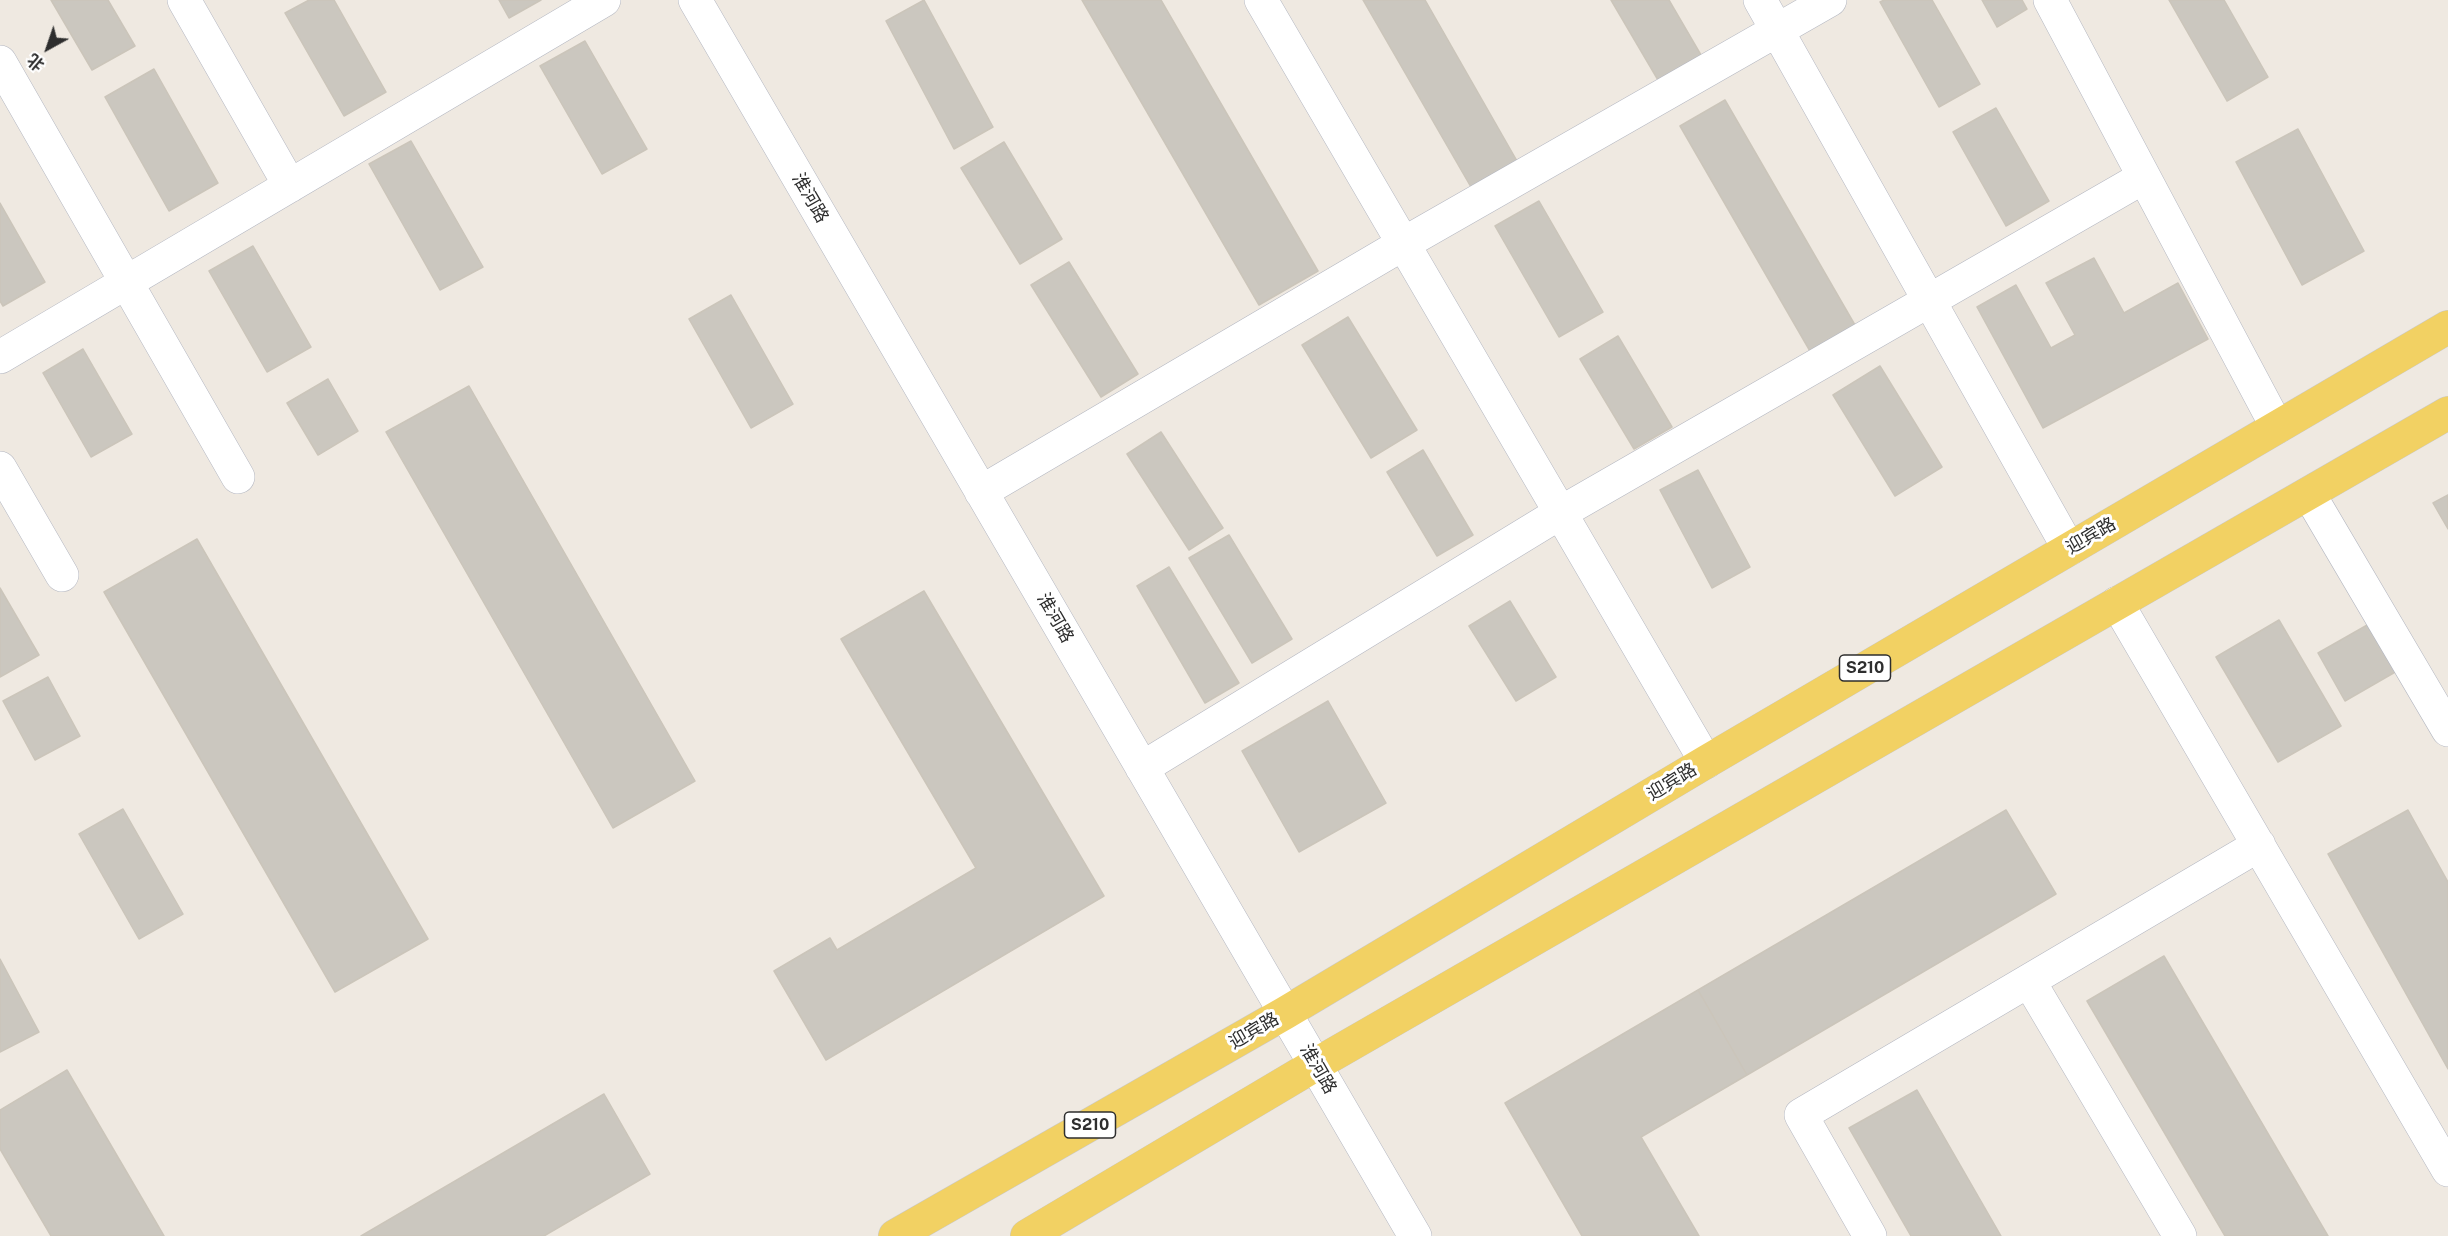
<!DOCTYPE html>
<html>
<head>
<meta charset="utf-8">
<style>
	body { margin:0 }
	#map { position:relative; width:2448px; height:1236px; overflow:hidden; background:#efe9e1; font-family:"Public Sans","Noto Sans SC",sans-serif }
	canvas { display:block }
	.north { position:absolute; left:18px; top:18px; width:60px; height:60px; -webkit-text-stroke:4px #fff; paint-order:stroke; rotate:220deg; font-size:16px; font-weight:700; line-height:24px; text-align:center; color:#2e2e2e }
	.north::after { content:''; display:block; margin:auto; width:21px; height:27px; background:#2e2e2e; clip-path:polygon(50% 0,100% 100%,50% 72%,0 100%) }
</style>
</head>
<body>
<div id="map">
<canvas width="2448" height="1236"></canvas>
<div class="north">北</div>
</div>
<script>
const c = document.querySelector('canvas').getContext('2d');
c.lineJoin = 'round';
function fillPath(path, color) {
  c.fillStyle = color;
  c.fill(path, 'evenodd');
}
function strokePath(path, color, width, dash) {
  c.strokeStyle = color;
  c.lineWidth = width;
  c.lineCap = dash ? 'butt' : 'round';
  c.setLineDash(dash || []);
  c.stroke(path);
}
function write(font, color, halo, rows, align = 'center') {
  c.font = font + ' "Public Sans","Noto Sans SC",sans-serif';
  c.lineWidth = 6;
  c.setLineDash([]);
  c.textBaseline = 'middle';
  c.strokeStyle = halo;
  c.fillStyle = color;
  for (const [text, x, y, turn = 0] of rows) {
    c.save();
    c.translate(x, y);
    c.rotate((+turn || 0) * Math.PI / 180);
    c.textAlign = isNaN(turn) ? turn : align;
    if (halo) c.strokeText(text, 0, 0);
    c.fillText(text, 0, 0);
    c.restore();
  }
}
const building = new Path2D(`
	M51,0H108L135,46L92,70Z
	M309,0H334L386,92L344,116L285,13Z
	M499,0H541L509,18Z
	M924,0L993,127L954,149L886,21Z
	M1082,0H1161L1318,271L1259,305Z
	M1363,0H1425L1521,168L1475,194Z
	M1611,0H1669L1701,55L1658,80Z
	M1884,0H1932L1980,84L1939,107L1880,2Z
	M1982,0H2022L2027,9L1997,27Z
	M2169,0H2224L2268,77L2227,101Z
	M585,41L647,149L602,174L540,66Z
	M154,69L218,183L169,211L105,97Z
	M1725,100L1859,332L1814,358L1680,126Z
	M1996,108L2049,201L2006,226L1953,132Z
	M2298,129L2364,251L2302,285L2236,162Z
	M411,141L483,267L440,290L369,164Z
	M1004,142L1062,239L1020,264L961,168Z
	M1539,201L1603,312L1559,337L1495,226Z
	M0,203L45,282L3,306L0,301Z
	M253,246L311,347L267,372L209,271Z
	M2094,258L2124,313L2178,283L2208,339L2043,428L1977,307L2016,285L2051,348L2075,335L2046,283Z
	M1069,262L1138,374L1101,397L1031,285Z
	M731,295L793,404L751,428L689,319Z
	M1348,317L1417,430L1371,458L1302,345Z
	M1618,336L1672,427L1634,449L1580,359Z
	M83,349L132,434L91,457L43,373Z
	M1880,366L1942,467L1895,496L1833,395Z
	M328,379L358,431L318,455L287,403Z
	M469,386L695,781L613,828L386,432Z
	M1161,432L1223,528L1189,550L1127,454Z
	M1423,450L1473,535L1437,556L1387,472Z
	M1698,470L1750,567L1712,588L1660,490Z
	M2448,495V529L2433,503Z
	M1229,535L1292,639L1252,663L1189,558Z
	M197,539L428,939L335,992L104,592Z
	M1169,567L1239,683L1205,703L1137,586Z
	M0,588L39,655L0,677Z
	M924,591L1104,896L826,1060L774,971L830,938L837,950L976,868L841,639Z
	M1510,601L1556,677L1516,701L1469,626Z
	M2279,620L2341,726L2278,762L2216,657Z
	M2369,624L2397,671L2345,701L2318,653Z
	M48,677L80,736L35,760L3,701Z
	M1328,701L1386,803L1299,852L1242,751Z
	M123,809L183,914L139,939L79,834Z
	M2006,810L2056,894L1747,1075L1698,990Z
	M2408,810L2448,882V1069L2328,854Z
	M2164,956L2328,1236H2225L2087,1001Z
	M0,959L39,1032L0,1052Z
	M1698,990L1747,1075L1641,1137L1699,1236H1582L1505,1103Z
	M67,1070L164,1236H51L0,1149V1110Z
	M1917,1090L2001,1236H1911L1849,1128Z
	M604,1094L650,1174L544,1236H361Z`);
const minor = new Path2D(`
	M184,0L290,186
	M695,0L1415,1236
	M1261,0L1706,762
	M1760,0L2069,549
	M2050,0L2277,427
	M0,62L238,477
	M0,357L604,0
	M0,468L62,575
	M981,492L1403,244L1830,0
	M2309,494L2448,730
	M2117,603L2448,1170
	M1142,768L1560,513L2144,177
	M2029,981L2180,1236
	M1870,1236L1801,1115L2259,845`);
const major = new Path2D(`
	M895,1236L1285,1013L1706,762L2448,327
	M1027,1236L1315,1065L2448,413`);
const shields = [
	[1865,668,51],
	[1090,1125,51]
];
const shieldNames = [
	["S210",1865,668],
	["S210",1090,1125]
];
const streetNames = [
	["淮河路",810,198,60],
	["迎宾路",2091,536,-30],
	["淮河路",1055,618,60],
	["迎宾路",1672,782,-31],
	["迎宾路",1254,1031,-30],
	["淮河路",1318,1069,60]
];
fillPath(building, '#cbc7bf');
strokePath(building, '#cbc5ba', 1.5);
strokePath(minor, '#b4b7c1', 34);
strokePath(major, '#c9c9c9', 34);
strokePath(minor, '#fff', 33);
strokePath(major, '#f2d163', 33);
for (const [x, y, w] of shields) {
  const box = new Path2D();
  box.roundRect(x - w / 2, y - 13, w, 26, 4.5);
  c.fillStyle = '#fff';
  c.fill(box);
  strokePath(box, '#2e2e2e', 1.5);
}
write('bold 16px', '#2e2e2e', null, shieldNames);
write('18px', '#2e2e2e', '#fff', streetNames);
</script>
</body>
</html>
